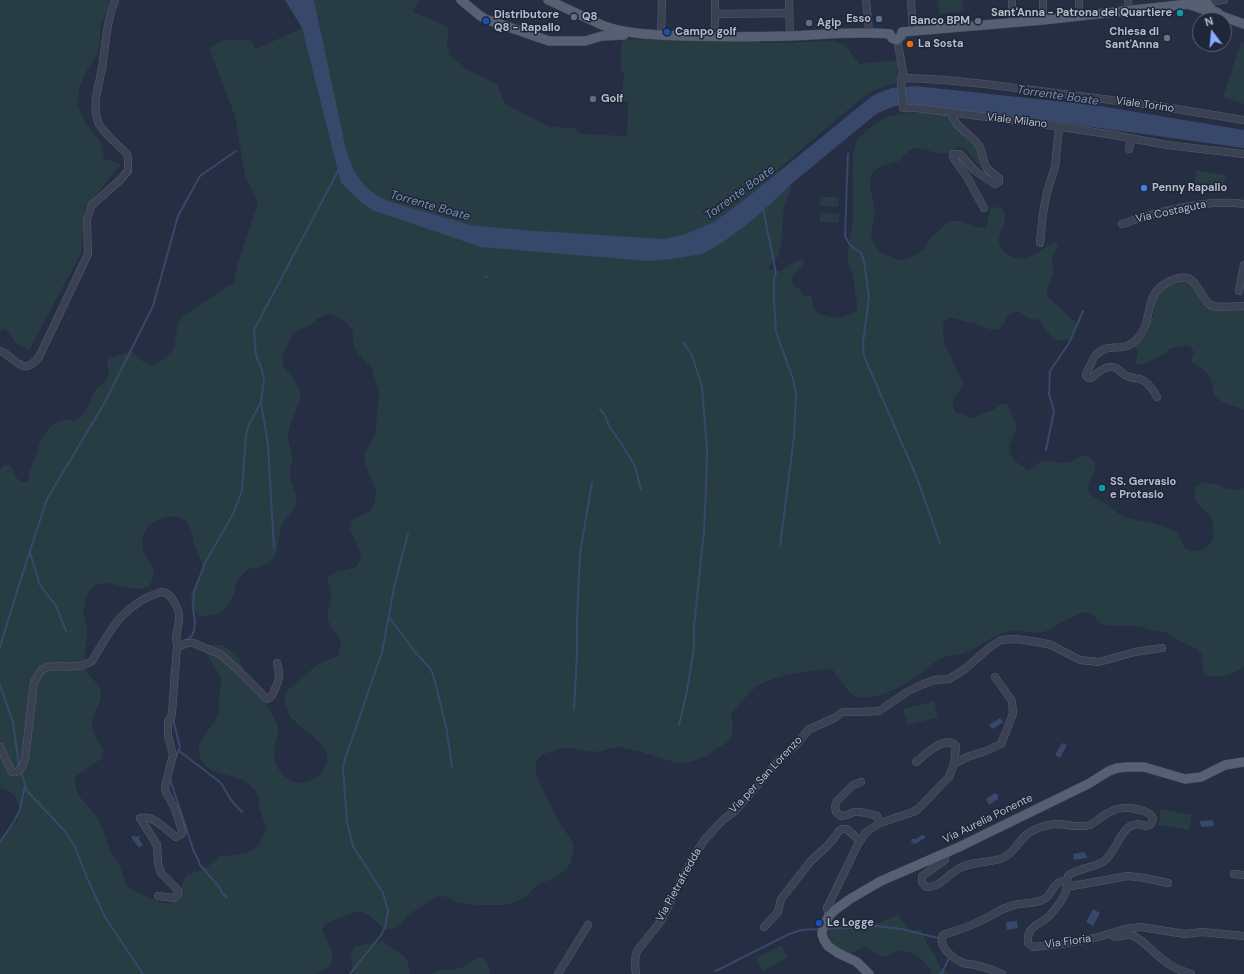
<!DOCTYPE html>
<html>
<head>
<meta charset="utf-8">
<style>
	body { margin:0 }
	#map { position:relative; width:1244px; height:974px; overflow:hidden; background:#252e42; font-family:"DM Sans",sans-serif }
	canvas { display:block }
	.north { position:absolute; left:1192px; top:12px; width:40px; height:40px; box-sizing:border-box; background:#1e2637; border:1px solid #5b6273; border-radius:50%; rotate:344deg; font-size:11px; font-weight:700; line-height:16px; text-align:center; color:#b6bccc }
	.north::after { content:''; display:block; margin:auto; width:14px; height:18px; background:#8aaafd; clip-path:polygon(50% 0,100% 100%,50% 72%,0 100%) }
</style>
</head>
<body>
<div id="map">
<canvas width="1244" height="974"></canvas>
<div class="north">N</div>
</div>
<script>
const c = document.querySelector('canvas').getContext('2d');
c.lineJoin = 'round';
function fillPath(path, color) {
  c.fillStyle = color;
  c.fill(path, 'evenodd');
}
function strokePath(path, color, width, dash) {
  c.strokeStyle = color;
  c.lineWidth = width;
  c.lineCap = dash ? 'butt' : 'round';
  c.setLineDash(dash || []);
  c.stroke(path);
}
function write(font, color, halo, rows, align = 'center') {
  c.font = font + ' "DM Sans",sans-serif';
  c.lineWidth = 3;
  c.setLineDash([]);
  c.textBaseline = 'middle';
  c.strokeStyle = halo;
  c.fillStyle = color;
  for (const [text, x, y, turn = 0] of rows) {
    c.save();
    c.translate(x, y);
    c.rotate((+turn || 0) * Math.PI / 180);
    c.textAlign = isNaN(turn) ? turn : align;
    if (halo) c.strokeText(text, 0, 0);
    c.fillText(text, 0, 0);
    c.restore();
  }
}
const green = new Path2D(`
	M0,0H110L101,26L99,47L97,55L88,68L80,86L77,103L85,122L101,143L104,159L121,164L84,210L81,253L29,350L17,344L5,329L0,330Z
	M314,0H419L413,12L449,27L447,42L449,55L466,69L497,84L505,104L550,127L574,128L580,134L627,136L628,102H621L624,73L620,70L622,41L625,39L760,41L761,43L834,41L845,45L859,64L898,60L897,83L872,91L862,98L805,146L778,170L791,188L784,207L781,245L778,256L776,260L767,268C784,277 787,263 801,259L804,261V263L792,278L793,285L799,289L804,295L811,296L815,311C831,320 842,320 857,310V302L854,287V279L847,257L853,221V155L857,139L872,126L889,116L910,112L941,114L951,118L967,137L987,156L989,161V166L984,167C980,165 976,163 973,159C968,153 968,147 959,147C955,149 952,152 948,153C928,158 920,134 899,161L881,166L873,172L871,177L870,187L875,211L871,235L875,245L881,253L901,260L912,257L925,249L932,235C941,232 944,222 952,221C966,219 973,230 986,227L989,213L991,208L997,207L1002,208C1014,225 984,240 1009,255C1014,258 1021,259 1027,258C1037,255 1044,246 1054,242L1058,245L1052,259L1054,273L1047,287V292L1048,297L1075,322L1076,326V331L1073,335L1069,339L1060,341L1055,340L1045,329L1040,321L1035,319H1030L1018,311C1005,314 1007,321 1000,328C994,333 985,327 979,325C971,323 963,321 954,318H949L945,321L943,326L944,344L952,358L957,372L963,381V386L954,398L953,407L956,413H961L969,418H974L983,413L993,410L1001,404H1006C1010,407 1010,410 1012,415C1014,418 1016,423 1016,427C1016,438 1004,444 1012,457C1016,464 1024,465 1029,471C1033,467 1036,463 1041,462C1050,459 1060,465 1069,462C1077,460 1082,452 1091,458C1106,468 1078,485 1092,496C1096,499 1101,501 1105,503C1113,509 1118,515 1128,518C1143,522 1160,523 1174,531C1183,536 1181,549 1191,551C1198,553 1211,547 1213,539C1214,536 1214,533 1213,530C1213,526 1213,521 1211,518C1204,506 1192,505 1195,488L1203,482L1220,485L1224,488L1229,489L1240,490L1244,488V666C1234,676 1217,678 1204,675L1202,655L1196,648L1187,645L1165,632L1156,631L1137,626H1109L1099,623L1093,615L1084,612C1076,616 1067,619 1059,624C1055,625 1053,629 1049,630C1036,636 1022,629 1010,631C994,634 983,645 969,651C959,656 949,654 940,659C933,662 929,667 923,672C907,684 880,700 859,697C848,695 839,678 832,669C812,670 777,675 759,685C751,690 736,707 731,715L733,725L732,735L726,743L717,748L709,755L690,762L680,763L670,761L641,752L621,747L611,748L602,751L592,752L572,748H563L543,754L536,762V772L539,782L559,822L574,844L573,854L571,863L564,871L556,877L537,885L524,898L515,902L505,905H477L459,903L447,897L440,896L434,898L417,910L411,912L397,927L391,929H384L369,915L363,912H356L331,921L325,924L322,930C326,940 340,958 327,968C324,970 319,972 316,974H0V841L17,821L20,810L19,805L15,796L7,790L0,788V470L4,465H10C17,474 14,482 27,482C29,471 34,462 37,452C39,448 39,444 41,440C47,428 59,416 73,421C89,415 87,404 95,391C98,386 106,384 108,377C110,372 107,366 107,361L111,358L132,351C138,358 145,364 153,366L163,360L174,349L178,323L185,315L229,285L234,284L236,269L258,203L245,176L235,116L209,48L225,40H251L256,49L302,28L320,26ZM329,314L338,317L347,323L353,333V344L357,353L372,368L379,393L375,435L365,452V463L376,491L375,502L370,511L352,520L350,530L359,549L361,559L356,567L336,572L327,578L330,587L331,598L327,618L331,627L338,635L341,645L338,656L318,664L299,681L291,687L284,695C285,703 286,709 290,716C300,731 337,745 325,767C322,773 318,777 312,780C306,783 298,785 292,781C281,776 273,764 274,752C275,740 281,735 276,722C270,708 256,692 247,679C243,673 243,665 239,659C235,654 228,649 223,645H213L205,651C209,660 220,672 221,680C222,686 220,692 219,698C218,705 220,712 216,719C210,731 194,741 200,757C208,779 239,771 253,788C260,796 258,800 259,808C261,815 265,822 267,828C257,855 246,855 219,856C207,870 202,869 186,876L182,885L181,895L173,902L164,904L136,892L127,886L120,866L109,848L99,819L80,797L76,788L75,777C83,770 92,766 101,759L103,750C93,733 88,727 97,708C99,704 101,698 101,693C100,682 88,678 85,668C82,655 88,641 87,628C86,621 82,615 84,607C85,602 88,591 92,588C106,576 123,590 139,589C142,589 146,587 150,585C151,582 154,577 154,574C154,567 150,563 147,558C141,549 141,538 146,529C150,523 160,518 167,517C191,513 190,530 195,547C198,555 203,561 202,570C200,579 192,590 191,598C190,606 195,611 200,617L211,615L222,612L229,604L234,595L235,585L241,576L249,569L260,567L269,562L276,554L282,524L295,508L297,498L290,478V468L293,458L288,439L289,429L300,400V389L283,365L282,355L292,336L300,329L310,325L318,318Z
	M938,0H962L964,11L939,14Z
	M1241,42L1244,43V104L1223,97Z
	M1196,170L1226,175L1223,188L1194,184Z
	M821,197H839L838,207L820,206Z
	M820,213L839,214L838,223L820,222Z
	M1178,281H1185L1192,284L1207,305L1244,309V410C1236,406 1221,404 1215,396C1211,389 1213,381 1208,375C1204,368 1196,367 1191,361L1194,352L1190,346C1183,344 1176,348 1169,349L1168,352C1160,355 1145,365 1139,365L1135,363L1138,353L1134,345L1144,338L1147,334L1149,324L1154,315V307L1155,300L1159,294L1168,285Z
	M934,701L938,717L908,725L903,709Z
	M1161,809L1192,815L1189,830L1158,825Z
	M898,915L907,927L913,931L921,929L927,944L936,956L937,963L942,969L949,974H931L932,971C928,968 925,962 921,959C909,950 898,947 886,957L878,955L866,947C860,948 856,952 851,953C844,954 831,946 829,939C827,934 830,928 832,923L839,922H855L860,926L868,927Z
	M383,941L405,957L408,963L410,974H353L351,952L355,946L369,944Z
	M781,945L788,957L763,971L756,959Z
	M477,958H484L488,964L490,974H430C440,968 446,971 456,969C464,967 470,963 477,958Z`);
const water = new Path2D(`
	M285,0H314L346,150C356,178 363,190 391,202L470,225L522,230L662,239L683,235L714,222L748,197L872,96L891,88L915,86L1094,105L1244,130V148L1042,120L908,104C895,105 886,109 875,115L795,181L755,218L723,242L703,254L671,259L647,261L481,247L372,210L362,203L341,183L302,28Z
	M1000,718L1003,722L993,729L989,725Z
	M1062,743L1067,745L1060,758L1055,755Z
	M995,793L998,795V799L989,805L986,799Z
	M1213,820L1214,826L1201,827L1200,821Z
	M134,835L135,837L140,836L139,839L143,845L139,848L131,837Z
	M922,835L925,836V838L915,844L911,842L912,839H916Z
	M1085,852L1087,858L1074,860L1073,854Z
	M1093,909L1100,913L1093,926L1086,922Z
	M1017,921L1018,928L1007,930L1006,922Z`);
const stream = new Path2D(`
	M848,154L845,236L850,245L861,253L864,261L869,297L863,343L864,356L917,478L940,543
	M763,208L776,273L774,278V300L776,332L793,379L796,393L794,437L780,546
	M486,277H487
	M261,402L268,445L274,548
	M600,409L605,415L609,426L621,443L635,466L641,490
	M1046,450L1054,411L1049,394L1050,371L1069,343L1083,311
	M30,553L40,585L56,606L66,631
	M389,617L415,652L431,669L436,685L447,731L452,767
	M184,641L191,637L194,631L195,622L193,608L194,591L206,561L233,514L240,496L242,490L246,435L248,427L261,402L263,387L264,379L262,370L256,355L254,330L339,169
	M0,647L18,588L47,499L105,402L153,306L178,216L200,176L236,151
	M171,683L172,669
	M0,685L13,722L19,766
	M574,709L577,654V621L580,554L592,482
	M173,719L180,747L176,757
	M679,725L687,691L694,648V627L704,530L706,490L707,449L702,387L692,355L683,342
	M178,750L221,783L231,800L242,812
	M21,771L27,791L64,830L75,847L88,880L105,917L143,974
	M170,779L194,852L198,859L200,865L220,888L222,893L227,897
	M0,842L15,820L20,809L25,786
	M826,929L877,926L901,929L938,938
	M716,971L787,935L801,930L820,929
	M350,974L381,935L385,927L388,911L383,893L353,846L347,822L343,769L344,762L382,652L395,583L408,534
	M940,974L942,973L948,960`);
const minor = new Path2D(`
	M789,0L790,36
	M866,0L869,32
	M911,0L913,31
	M1043,0V20
	M1079,0V17
	M1128,0L1129,11
	M1206,2L1224,0
	M715,14L789,13
	M1012,23V0
	M661,35L662,0
	M715,37V0
	M897,40L901,60L903,72L901,80L903,108H916L1041,124L1114,135L1167,145L1244,154
	M902,79L909,78L945,80L985,84L1158,106L1244,120
	M951,113C955,126 968,133 977,143C985,151 981,162 987,168C990,172 995,175 999,178V182L995,184L974,170L960,154H953V157L954,159L967,177L984,208
	M1129,149L1131,139
	M1122,224C1157,212 1207,199 1244,204
	M1040,243L1043,213L1047,192L1055,167L1059,127
	M1239,291L1244,265
	M0,351C14,355 22,379 39,357L88,254L87,219L92,205L120,180L128,171V158L127,154C120,147 103,132 99,124C90,103 101,82 103,61C106,40 107,20 115,0
	M1157,397C1153,389 1148,382 1140,379C1135,378 1129,378 1125,375C1119,371 1117,366 1109,367C1102,368 1096,375 1091,378H1088L1086,375C1087,371 1089,368 1091,364C1093,361 1093,358 1095,356C1107,341 1123,354 1136,340C1157,320 1139,291 1175,279C1179,278 1185,276 1190,279C1199,284 1204,304 1213,306C1223,308 1234,306 1244,306
	M0,747L12,772C20,774 22,765 25,759L34,682C37,678 39,672 43,669C54,662 76,672 92,661C111,629 123,604 161,592C167,592 170,595 173,600C176,605 179,610 179,615C180,625 173,638 178,647L187,643H193L220,654L238,670L267,699C272,697 273,694 275,689C280,678 280,674 277,663
	M954,764L967,757L986,751L1001,744L1008,727L1013,713L1012,701L995,677
	M861,782L853,785L837,801L835,806L836,812L841,816C849,816 848,814 854,812C860,811 870,814 877,816L880,823
	M946,853L945,860L922,876V882L926,887C940,888 948,874 960,868C974,860 997,864 1009,854C1020,845 1020,836 1036,829C1043,826 1051,824 1059,824C1069,825 1081,828 1090,825C1097,822 1101,816 1108,813C1120,805 1139,807 1151,815L1153,819L1151,824L1146,826C1121,816 1119,851 1103,862C1094,867 1074,870 1069,875C1066,879 1067,883 1067,887C1065,897 1056,909 1049,916C1039,926 1026,926 1028,943L1033,947L1061,944L1095,938L1125,929L1141,927L1185,934L1202,932L1244,936
	M1234,874L1244,875
	M1067,883L1072,886L1128,876L1145,878L1168,883
	M158,896L174,898L178,894V890L161,873L158,863L157,845L140,818C154,814 166,831 176,837L182,834V831L175,809L166,792L165,787L173,755L168,736V721L171,718L172,713L177,646
	M829,916L827,908L858,844L866,832L880,823L913,812L918,809L949,777L954,764L956,746C945,734 925,755 916,762
	M764,927L778,912L781,899L811,861L828,845L835,837L838,832L842,829H847L860,841
	M1112,933L1113,936C1120,939 1125,932 1134,936C1146,943 1155,954 1166,962C1173,968 1182,971 1191,974
	M558,974L588,925
	M636,974C635,966 634,959 637,951L661,921L681,880L699,848L706,838L723,820L736,810L780,759L796,745L808,730L834,718L843,712H861L879,711L907,692L921,685L934,680L949,679L965,669L990,647L1001,640L1016,639L1038,642L1051,645L1080,660L1099,662L1135,652L1162,648
	M1002,974C993,970 984,967 975,965C971,964 966,964 963,963C954,959 937,947 943,935C954,931 966,928 978,922C990,917 1001,908 1014,905C1023,903 1033,904 1042,900C1054,896 1049,883 1067,880`);
const major = new Path2D(`
	M461,0L479,15L485,19L549,41H585L602,36L624,35
	M548,0L604,26C630,35 658,35 686,36C720,37 755,37 789,36C823,35 856,31 890,34
	M1191,5L1244,24
	M902,32L1043,20L1206,2L1213,11L1218,13
	M890,34L892,38L897,40L901,36L902,32
	M869,974L857,962L838,953L828,946L824,940L822,934L823,927L829,916L835,910L850,899L881,881L959,847L1088,784L1109,771L1117,768L1128,767H1144L1185,779L1201,777L1225,765L1244,762`);
const markers = [
	[1180,13,4,"#0f9aa8"],
	[574,17,4,"#5c6f8a"],
	[879,19,4,"#5c6f8a"],
	[486,21,4,"#1a4fb4"],
	[978,21,4,"#5c6f8a"],
	[809,23,4,"#5c6f8a"],
	[667,32,4,"#1a4fb4"],
	[1167,38,4,"#6b7280"],
	[910,44,4,"#e8710a"],
	[593,99,4,"#5c6f8a"],
	[1144,188,4,"#3f7fe0"],
	[1102,488,4,"#0f9aa8"],
	[819,923,4,"#1a4fb4"]
];
const poiNames = [
	["Sant'Anna - Patrona del Quartiere",1172,13,"right"],
	["Distributore",494,15],
	["Q8 - Rapallo",494,28],
	["Q8",582,17],
	["Esso",871,19,"right"],
	["Banco BPM",970,21,"right"],
	["Agip",817,23],
	["Campo golf",675,32],
	["Chiesa di",1159,32,"right"],
	["Sant'Anna",1159,45,"right"],
	["La Sosta",918,44],
	["Golf",601,99],
	["Penny Rapallo",1152,188],
	["SS. Gervasio",1110,482],
	["e Protasio",1110,495],
	["Le Logge",827,923]
];
const streetNames = [
	["Viale Torino",1145,105,8],
	["Viale Milano",1017,121,7],
	["Via Costaguta",1171,212,-12],
	["Via per San Lorenzo",766,775,-47],
	["Via Aurelia Ponente",988,819,-26],
	["Via Pietrafredda",679,885,-61],
	["Via Fioria",1068,942,-8]
];
const waterNames = [
	["Torrente Boate",1058,96,8],
	["Torrente Boate",740,193,-36],
	["Torrente Boate",430,206,16]
];
fillPath(green, '#273d43');
fillPath(water, '#38486a');
strokePath(stream, '#38486a', 2);
strokePath(minor, '#545c6c', 8);
strokePath(major, '#434a5b', 10);
strokePath(minor, '#394152', 7);
strokePath(major, '#576072', 9);
for (const [x, y, r, color] of markers) {
  const dot = new Path2D();
  dot.arc(x, y, r, 0, 2 * Math.PI);
  c.fillStyle = color;
  c.fill(dot);
  strokePath(dot, '#1e2637', 1.5);
}
write('bold 11px', '#b6bccc', '#1e2637', poiNames, 'left');
write('11px', '#b6bccc', '#1e2637', streetNames);
write('italic 12px', '#7c8eb4', '#1e2637', waterNames);
</script>
</body>
</html>
